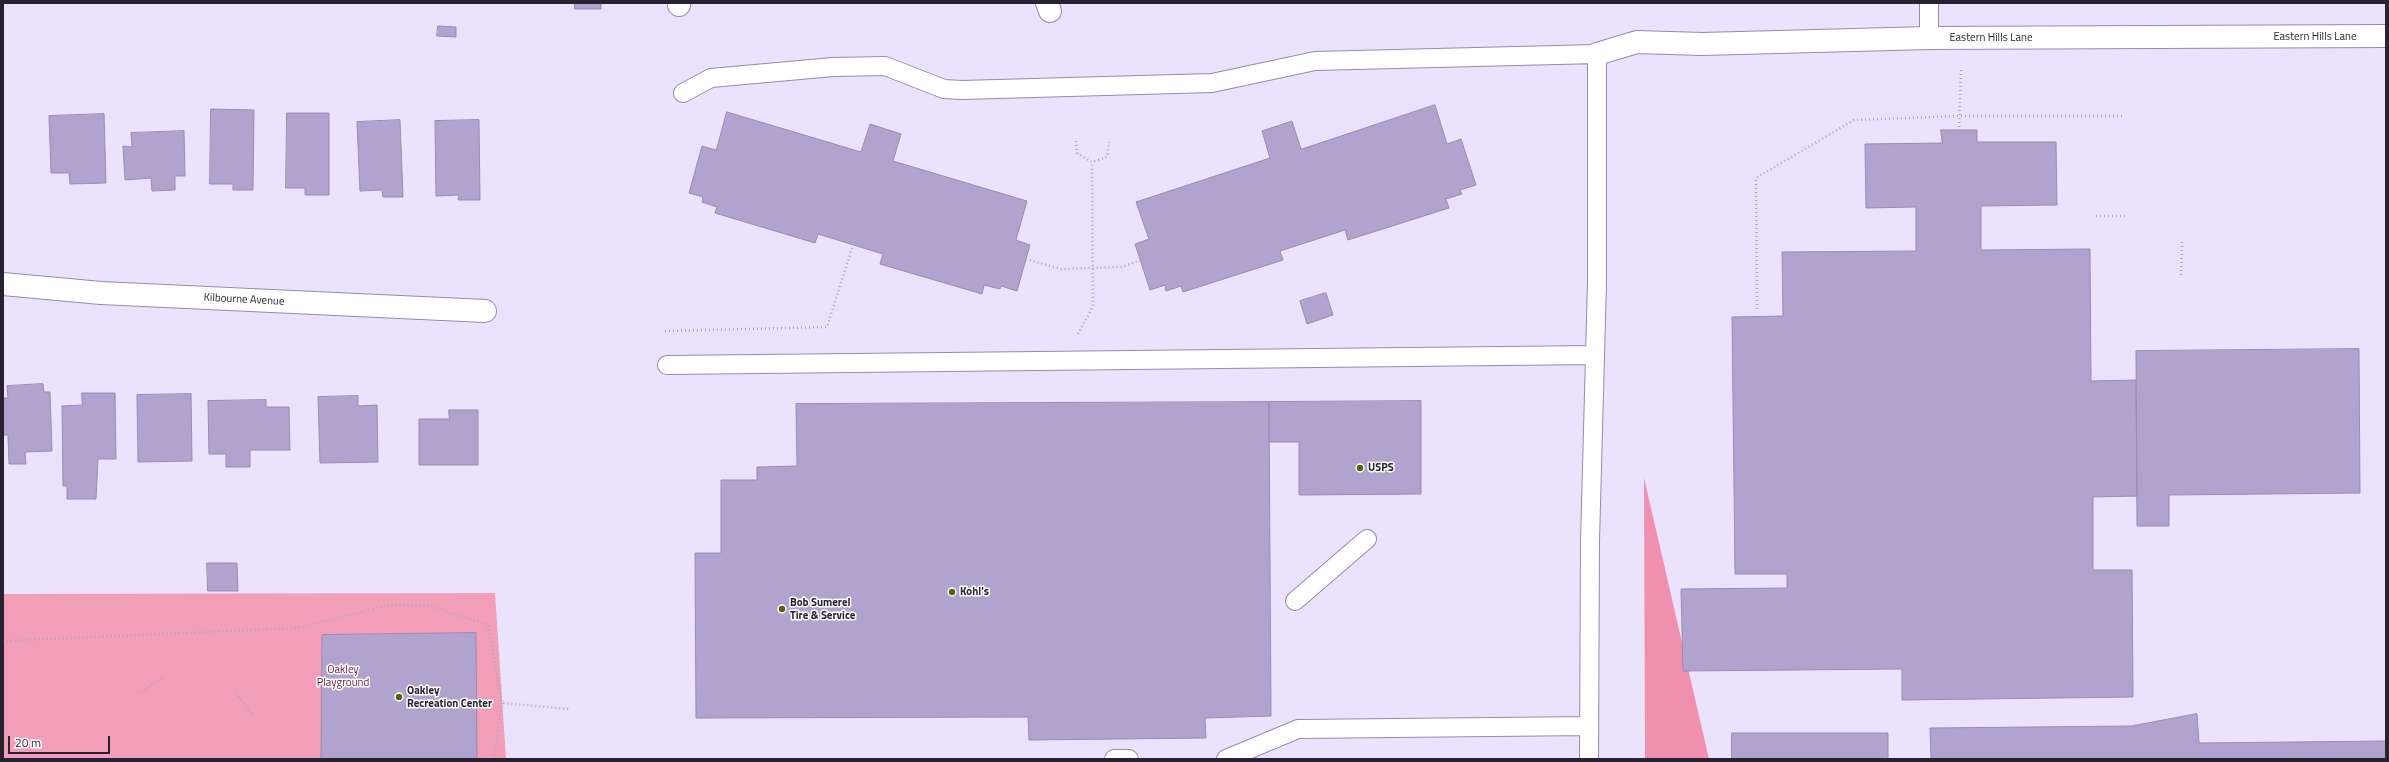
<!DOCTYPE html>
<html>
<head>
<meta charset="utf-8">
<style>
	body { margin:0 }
	#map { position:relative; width:2389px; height:762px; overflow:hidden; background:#ebe3fe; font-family:"Titillium Web",sans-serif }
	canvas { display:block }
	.frame { position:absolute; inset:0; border:4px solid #272132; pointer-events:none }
	.scale { position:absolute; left:8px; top:736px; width:102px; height:18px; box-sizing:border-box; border:2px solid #272132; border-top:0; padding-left:5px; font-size:12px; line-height:14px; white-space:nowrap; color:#272132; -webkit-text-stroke:3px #fff; paint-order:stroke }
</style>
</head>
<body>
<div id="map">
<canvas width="2389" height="762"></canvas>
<div class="frame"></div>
<div class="scale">20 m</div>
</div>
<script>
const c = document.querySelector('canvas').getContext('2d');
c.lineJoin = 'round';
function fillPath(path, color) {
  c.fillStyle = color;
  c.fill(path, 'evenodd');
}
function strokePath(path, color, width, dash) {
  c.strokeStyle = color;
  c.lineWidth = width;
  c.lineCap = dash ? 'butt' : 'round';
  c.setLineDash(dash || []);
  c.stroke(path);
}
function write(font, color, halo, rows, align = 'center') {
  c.font = font + ' "Titillium Web",sans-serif';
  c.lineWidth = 3;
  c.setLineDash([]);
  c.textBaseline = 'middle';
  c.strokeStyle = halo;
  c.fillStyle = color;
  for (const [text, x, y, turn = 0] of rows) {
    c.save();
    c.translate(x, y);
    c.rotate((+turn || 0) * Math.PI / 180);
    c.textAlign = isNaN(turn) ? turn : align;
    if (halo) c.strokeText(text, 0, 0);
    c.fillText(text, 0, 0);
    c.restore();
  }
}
const green = new Path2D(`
	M495,593L506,759H3V594Z`);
const forest = new Path2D(`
	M1644,478L1709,759H1645Z`);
const building = new Path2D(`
	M575,3H601V9H575Z
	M438,26L456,27V37L437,36Z
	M1435,105L1447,144L1461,139L1476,185L1460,190L1462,194L1446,199L1449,208L1348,240L1345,230L1280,251L1283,260L1183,292L1181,286L1166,291L1165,285L1150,290L1135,244L1149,239L1136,202L1270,158L1262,131L1292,121L1301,149Z
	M211,109L254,110L253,190H233V184H210Z
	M727,112L861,152L870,124L901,134L893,161L1027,201L1016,240L1030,245L1017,291L1001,286L1000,289L984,285L982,294L880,264L883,254L818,234L815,243L715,213L717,207L702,202L703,197L689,193L702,146L716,150Z
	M287,113H329V195H305V188H286Z
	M104,114L106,183L70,184L69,173H51L49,116Z
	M400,120L403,197H383L382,190L360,191L357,122Z
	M479,120L480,200H458L459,195L436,196L435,121Z
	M1941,130H1977V142H2056L2057,205L1981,206V250L2090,249L2091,381L2136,380L2137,496L2093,497V570H2132L2133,697L1902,700V669L1683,671L1681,589L1787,588V574H1735L1732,317L1783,316L1782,252L1916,251V207L1866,208L1865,144L1942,143Z
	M184,131L185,176H175V190L152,191L151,178L125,180L123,146L132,147L131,133Z
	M1326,293L1333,315L1307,324L1300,301Z
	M2359,349L2360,493L2169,495V526H2137L2136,351Z
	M43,384L44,392H50L52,451L25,452L26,464H9L8,435H3V398H8L7,386Z
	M82,393H115L116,459H98L96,499H67V486H63L62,406L82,405Z
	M191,394L192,461L138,462L137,395Z
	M358,396V406L377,405L378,462L320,463L318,397Z
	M266,400V407H289L290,450H250V467H226V454H209L208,401Z
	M1421,401V494L1299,495V442H1269V402Z
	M1269,402L1271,716L1205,718L1206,738L1029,740L1028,717L696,718L695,553H721V480H757V467L797,466L796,404Z
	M449,410H478V465H419V419H449Z
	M207,563H237L238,591H208Z
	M476,633L477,759H321L322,635Z
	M2197,714L2199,743L2386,741V759H1931L1930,728L2131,726Z
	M1732,733H1888V759H1732Z`);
const path = new Path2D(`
	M1959,131L1961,70
	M1076,141L1077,153L1092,162L1107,157L1109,142
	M2096,216H2126
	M1026,259L1061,269L1121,267L1141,260
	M2181,275L2182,242
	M1757,309L1756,178L1854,120L1960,116H2125
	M665,331L827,327L853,245
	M1078,334L1093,306L1092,162
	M3,641L298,628L388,605L431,606L488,625L502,703L569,709
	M234,690L253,715
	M141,692L164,677
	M494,759L502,703`);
const lane = new Path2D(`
	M1929,3V38
	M683,93L711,78L833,67L885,66L944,89L962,90L1212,83L1315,61L1597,54V282L1590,541L1589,759
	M667,365L1595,355
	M1295,601L1367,539
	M1114,759H1129
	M1226,759L1298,729L1589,726`);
const street = new Path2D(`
	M679,3V5
	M1047,3L1050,11
	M1597,54L1637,42L1702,44L1929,38L2386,36
	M3,284L101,293L485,311`);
const markers = [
	[1360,468,4,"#56650b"],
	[952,592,4,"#56650b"],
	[782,609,4,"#56650b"],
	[399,697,4,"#56650b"]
];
const streetNames = [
	["Eastern Hills Lane",2315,37],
	["Eastern Hills Lane",1991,38],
	["Kilbourne Avenue",244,300,3]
];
const poiNames = [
	["USPS",1368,468],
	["Kohl's",960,592],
	["Bob Sumerel",790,603],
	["Tire & Service",790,616],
	["Oakley",407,691],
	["Recreation Center",407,704]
];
const parkNames = [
	["Oakley",343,670],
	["Playground",343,683]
];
fillPath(green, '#f39eb8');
fillPath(forest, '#ef90ae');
fillPath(building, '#b0a3cd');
strokePath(building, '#998bb4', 1);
strokePath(lane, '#9789b2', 20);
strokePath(street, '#9789b2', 24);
strokePath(path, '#ada6be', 2.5, [1, 3]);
strokePath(lane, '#fff', 18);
strokePath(street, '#fff', 22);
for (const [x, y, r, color] of markers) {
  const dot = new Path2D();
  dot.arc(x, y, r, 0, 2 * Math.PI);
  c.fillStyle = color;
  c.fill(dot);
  strokePath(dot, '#fff', 1.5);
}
write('11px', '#272132', '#fff', streetNames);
write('bold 11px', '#272132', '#fff', poiNames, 'left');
write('11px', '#6b183b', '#fff', parkNames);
</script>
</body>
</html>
